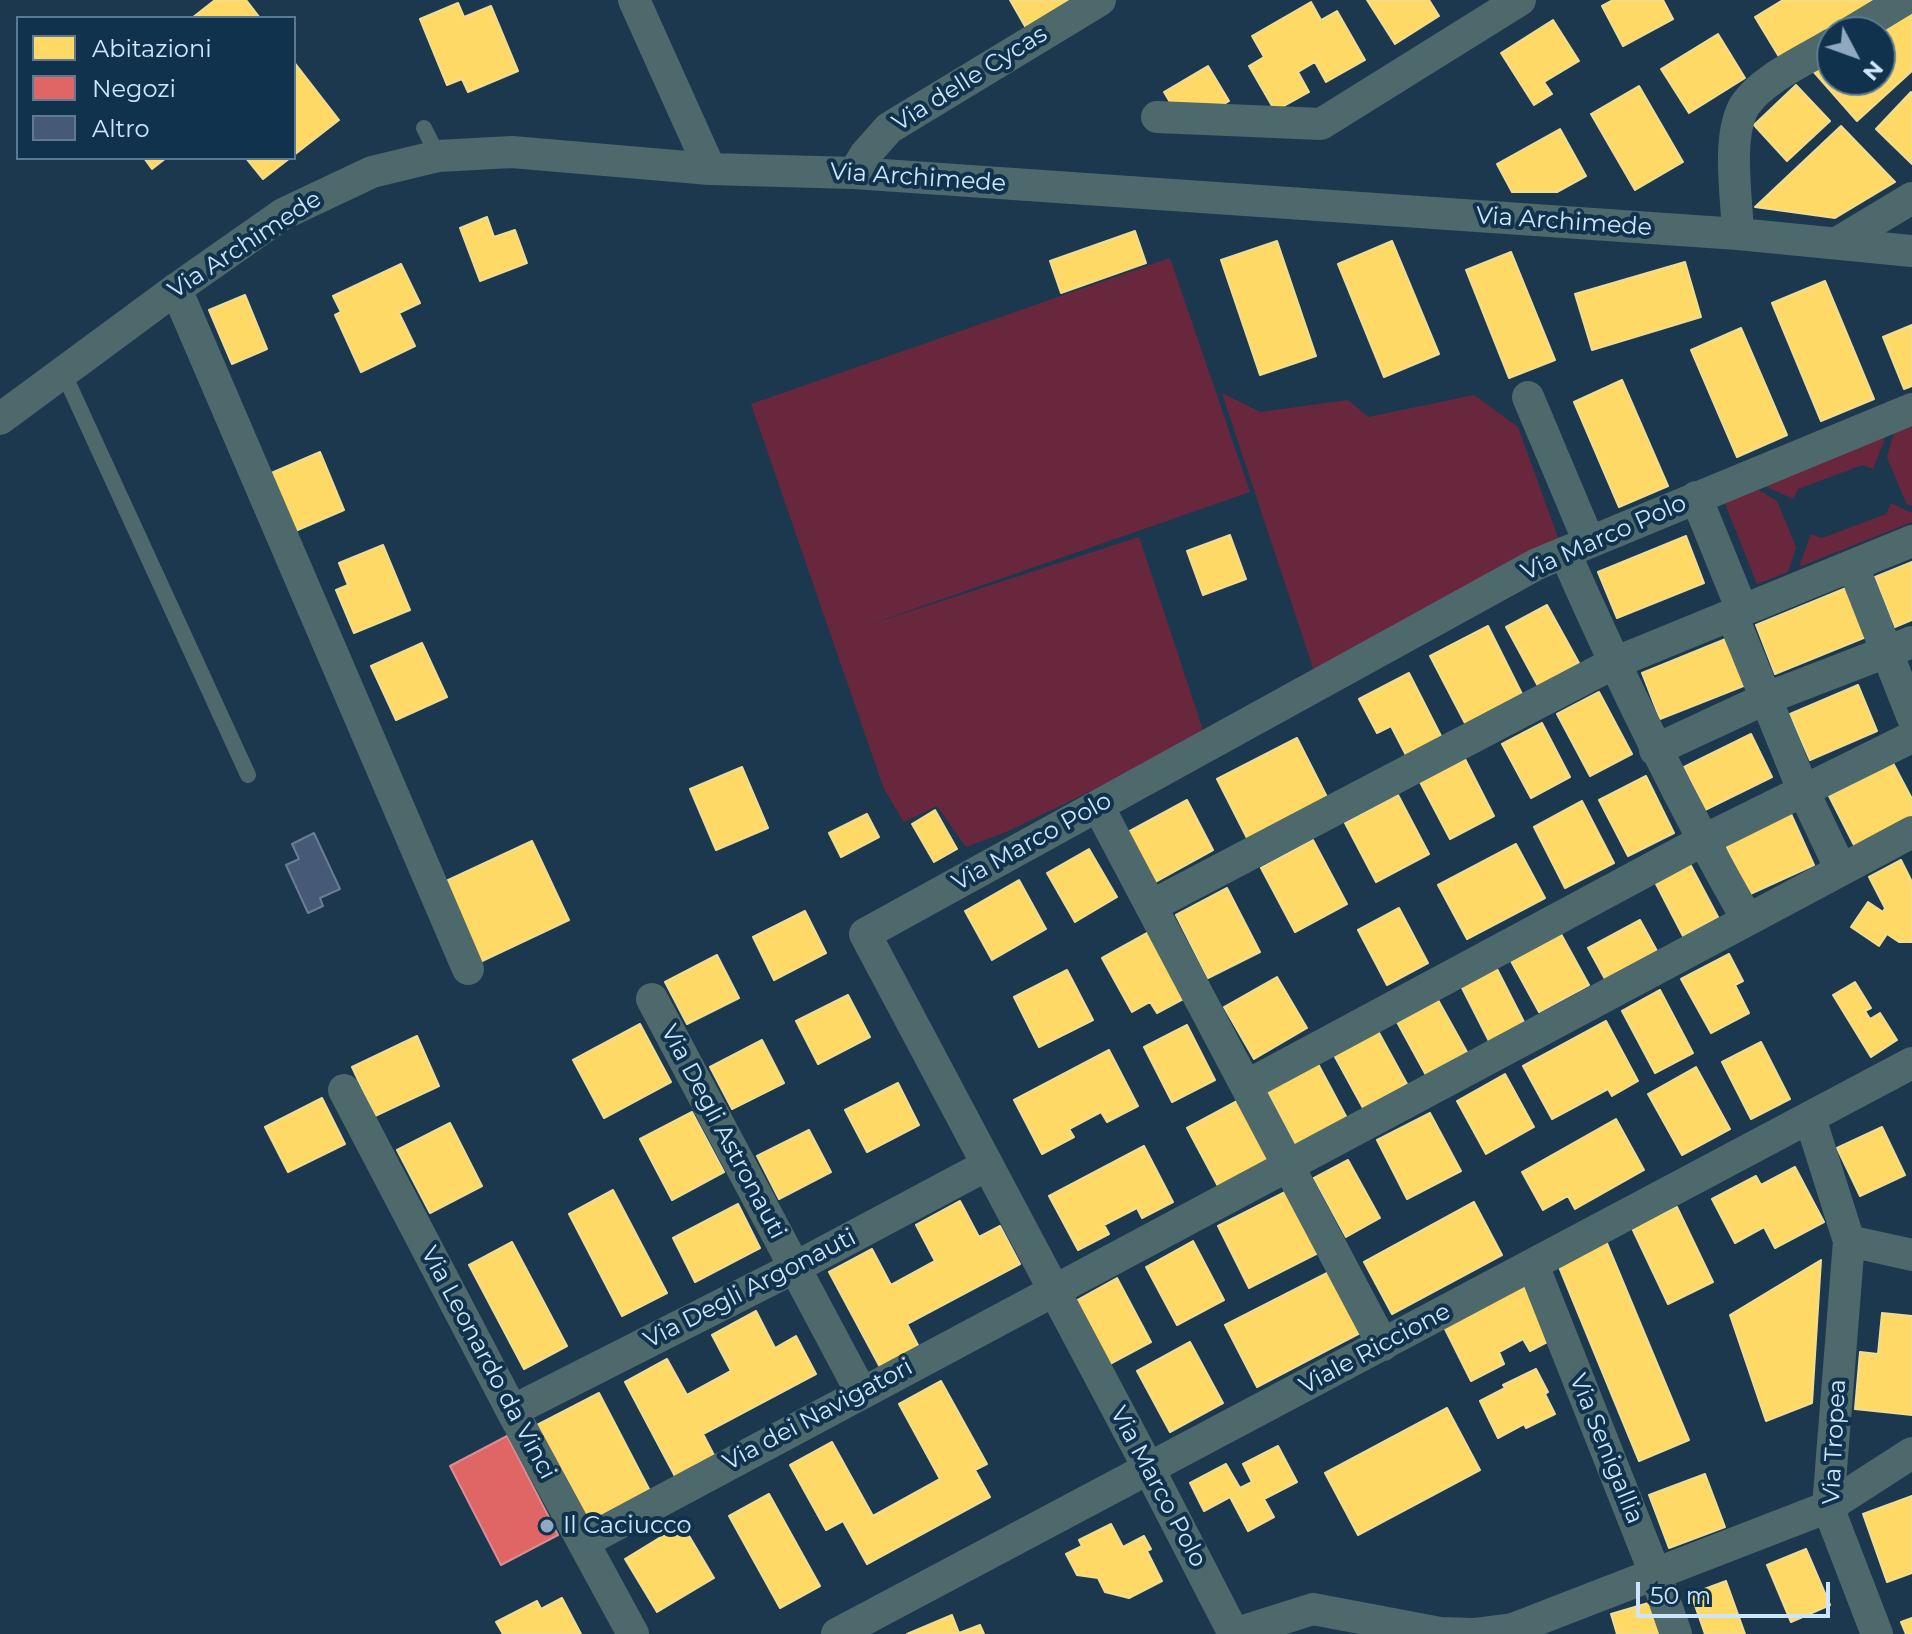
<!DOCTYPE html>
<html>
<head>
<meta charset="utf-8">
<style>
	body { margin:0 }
	#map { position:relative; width:1912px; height:1634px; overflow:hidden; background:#1c384e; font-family:Montserrat,sans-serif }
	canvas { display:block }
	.legend { position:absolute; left:16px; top:16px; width:280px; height:144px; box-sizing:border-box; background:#10324d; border:2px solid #5c7a93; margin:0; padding:10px 14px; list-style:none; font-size:24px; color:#cde6fd }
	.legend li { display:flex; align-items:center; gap:16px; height:40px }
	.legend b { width:40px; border:2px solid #5c7a93 }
	.north { position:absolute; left:1816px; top:16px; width:80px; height:80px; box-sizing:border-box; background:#10324d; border:2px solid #5c7a93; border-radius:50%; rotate:131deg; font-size:22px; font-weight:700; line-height:32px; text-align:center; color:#cde6fd }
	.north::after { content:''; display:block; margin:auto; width:28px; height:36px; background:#8fa9c0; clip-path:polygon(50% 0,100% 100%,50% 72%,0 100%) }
	.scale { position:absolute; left:1636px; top:1582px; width:194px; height:36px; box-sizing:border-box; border:4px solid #cde6fd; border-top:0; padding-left:10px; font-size:24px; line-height:28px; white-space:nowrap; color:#cde6fd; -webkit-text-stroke:6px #10324d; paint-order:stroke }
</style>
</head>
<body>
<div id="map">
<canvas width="1912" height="1634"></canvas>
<ul class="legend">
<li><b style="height:22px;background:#ffd966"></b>Abitazioni</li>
<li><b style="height:22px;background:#e06666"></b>Negozi</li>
<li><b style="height:22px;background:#465976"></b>Altro</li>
</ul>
<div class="north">N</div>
<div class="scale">50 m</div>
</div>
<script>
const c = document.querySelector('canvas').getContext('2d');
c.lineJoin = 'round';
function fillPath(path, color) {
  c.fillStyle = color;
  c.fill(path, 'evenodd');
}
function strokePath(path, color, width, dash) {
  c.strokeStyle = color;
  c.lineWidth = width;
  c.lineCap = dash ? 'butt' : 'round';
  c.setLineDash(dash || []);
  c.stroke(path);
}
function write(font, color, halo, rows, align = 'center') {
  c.font = font + ' Montserrat,sans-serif';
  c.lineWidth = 8;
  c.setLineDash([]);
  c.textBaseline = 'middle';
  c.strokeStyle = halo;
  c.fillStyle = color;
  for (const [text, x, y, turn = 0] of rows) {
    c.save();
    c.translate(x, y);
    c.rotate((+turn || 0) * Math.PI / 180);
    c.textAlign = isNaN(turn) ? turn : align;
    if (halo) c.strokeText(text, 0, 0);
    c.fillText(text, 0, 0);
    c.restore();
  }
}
const green = new Path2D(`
	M1170,258L1250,492L865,626L1139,537L1205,736L1006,832L966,847L937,806L904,822L884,789L751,404Z
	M1222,393L1260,412L1348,400L1368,417L1474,395L1518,427L1559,540L1314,671Z
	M1912,425V506L1906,503L1887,457L1894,432Z
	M1886,436L1873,469L1862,465L1798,489L1793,499L1763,485Z
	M1756,488L1777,501L1796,547L1788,572L1757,584L1724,501Z
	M1891,503L1912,513V522L1799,567L1811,534L1822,538L1886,514Z`);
const homes = new Path2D(`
	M215,0H246L260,18H192Z
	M1010,0H1073L1026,28Z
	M1367,0H1429L1439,16L1395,44Z
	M1613,0H1663L1673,19L1623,46L1602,6Z
	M1783,0H1878L1781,60L1755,17Z
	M1311,2L1321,20L1337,11L1365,60L1326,82L1315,62L1298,72L1309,92L1275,111L1249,66L1264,57L1252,36Z
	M458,3L464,17L491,6L518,71L468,92L462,79L447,85L420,19Z
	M1912,11V71L1857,121L1813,71L1832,59V80H1880V32Z
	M1553,20L1579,61L1544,82L1552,94L1534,105L1501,53Z
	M1718,34L1745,78L1689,113L1661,69Z
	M294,62L339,120L294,155Z
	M1208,66L1229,101L1205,116L1177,114L1164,92Z
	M1796,85L1830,121L1787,161L1754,125Z
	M1639,86L1683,162L1635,190L1591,114Z
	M1911,92L1912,93V164L1876,129Z
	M1841,126L1895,182L1835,218L1755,207Z
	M1560,129L1586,176L1557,192H1512L1497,164Z
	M144,158H166L152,169Z
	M246,158H290L263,179Z
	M487,217L494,237L515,230L527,263L480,281L460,228Z
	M1135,231L1146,263L1061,293L1050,261Z
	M1277,241L1316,356L1260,375L1221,260Z
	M1392,241L1439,354L1384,377L1338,264Z
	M1511,252L1555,360L1509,378L1466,270Z
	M1685,262L1701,317L1592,350L1575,294Z
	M401,264L420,303L399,313L415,346L361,372L335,315L341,312L333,296Z
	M1825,281L1874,399L1821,421L1772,303Z
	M245,295L267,349L232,364L209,310Z
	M1912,325V386L1904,389L1883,337Z
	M1741,328L1787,435L1737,457L1691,350Z
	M1622,380L1668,486L1619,507L1574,402Z
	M320,452L344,510L293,532L269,474Z
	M1230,535L1246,579L1203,595L1187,551Z
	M1686,536L1704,583L1617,618L1598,572Z
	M383,545L410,610L354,633L336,590L348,585L339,563Z
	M1912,562V620L1895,627L1875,577Z
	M1846,588L1866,637L1775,674L1756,625Z
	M1547,605L1579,663L1538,686L1506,627Z
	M1488,626L1523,696L1466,725L1430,656Z
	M1728,638L1746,685L1660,719L1642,673Z
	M422,643L447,697L396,720L371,666Z
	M1409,673L1442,738L1407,757L1391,726L1377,733L1359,699Z
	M1858,685L1877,731L1810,760L1790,714Z
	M1599,692L1632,754L1590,776L1557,714Z
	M1542,723L1570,777L1531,798L1502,744Z
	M1751,734L1772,777L1705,810L1684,767Z
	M1297,738L1329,801L1249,842L1217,779Z
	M1465,759L1494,816L1450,839L1420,782Z
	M1893,763L1912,799V820L1856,849L1829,796Z
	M742,767L768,828L716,850L690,789Z
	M1646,776L1674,833L1628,856L1599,800Z
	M1398,795L1429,854L1376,882L1345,823Z
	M1187,800L1213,850L1155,882L1128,832Z
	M1582,801L1614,863L1565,888L1534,827Z
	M935,810L957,849L934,862L912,824Z
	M867,814L879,837L841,857L829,833Z
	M1791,814L1814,865L1748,895L1725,843Z
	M1313,840L1347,904L1295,932L1261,868Z
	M532,841L569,920L480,962L444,882Z
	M1516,844L1545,898L1467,939L1438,885Z
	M1089,849L1117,897L1075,922L1047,873Z
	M1901,860L1912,882V942H1899L1887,934L1879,946L1851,927L1868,902L1883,912L1885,908L1869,877Z
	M1690,864L1718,917L1683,936L1655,882Z
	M1019,880L1046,929L992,960L965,911Z
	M1227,888L1260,952L1208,978L1176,915Z
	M1399,908L1428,963L1387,985L1358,930Z
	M805,911L826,953L774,980L753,937Z
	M1640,920L1657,951L1605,979L1588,948Z
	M1149,932L1185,998L1157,1013L1150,1002L1132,1012L1102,958Z
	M1561,934L1589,985L1539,1012L1511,961Z
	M1729,954L1743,981L1735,985L1749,1013L1711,1033L1681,979Z
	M717,955L739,998L687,1024L665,982Z
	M1495,965L1525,1024L1490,1043L1460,984Z
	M1067,970L1093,1020L1039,1047L1014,997Z
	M1277,977L1307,1028L1254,1059L1224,1007Z
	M1855,982L1871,1008L1865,1011L1870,1019L1880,1013L1897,1040L1871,1057L1833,995Z
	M1660,990L1693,1053L1655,1073L1622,1011Z
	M848,995L870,1037L818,1064L796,1021Z
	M1438,1000L1467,1052L1426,1075L1397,1022Z
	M1606,1021L1638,1081L1612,1096L1608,1089L1552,1119L1523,1066Z
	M640,1024L671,1082L604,1118L573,1060Z
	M1187,1025L1215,1080L1172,1102L1144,1047Z
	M1378,1031L1407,1084L1363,1108L1334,1055Z
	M417,1036L439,1086L375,1116L352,1067Z
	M762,1040L784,1083L732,1109L710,1067Z
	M1761,1042L1790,1099L1751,1119L1722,1062Z
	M1109,1050L1138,1106L1107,1122L1101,1112L1069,1129L1074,1137L1042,1154L1014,1100Z
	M1317,1062L1348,1120L1297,1148L1266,1089Z
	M1696,1067L1730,1129L1682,1155L1648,1094Z
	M1505,1074L1534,1127L1486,1154L1457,1101Z
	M898,1083L919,1125L867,1152L845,1110Z
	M322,1098L345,1144L288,1172L265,1127Z
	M1239,1100L1271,1160L1219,1188L1187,1128Z
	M692,1112L724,1172L672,1200L640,1139Z
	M1430,1113L1461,1171L1407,1199L1377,1140Z
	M1616,1119L1644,1170L1575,1209L1568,1196L1543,1210L1522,1172Z
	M450,1123L482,1186L430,1213L397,1150Z
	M1882,1127L1905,1175L1860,1196L1837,1148Z
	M809,1130L831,1172L779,1199L757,1156Z
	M1144,1146L1173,1202L1142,1218L1137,1208L1104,1225L1109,1234L1078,1250L1049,1196Z
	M1348,1160L1380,1218L1346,1237L1314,1178Z
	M1795,1167L1824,1222L1775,1248L1764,1227L1735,1243L1712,1199L1756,1176L1761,1185Z
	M613,1190L667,1293L622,1316L569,1214Z
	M1289,1190L1320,1252L1249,1288L1218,1226Z
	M960,1201L979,1237L1000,1226L1020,1264L907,1324L920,1349L881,1369L829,1272L872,1249L891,1285L935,1261L916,1225Z
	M1474,1202L1502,1255L1392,1314L1364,1262Z
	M738,1204L760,1248L695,1282L673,1238Z
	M1677,1207L1713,1282L1668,1304L1632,1228Z
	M1193,1241L1224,1300L1177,1325L1146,1267Z
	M1606,1241L1689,1440L1639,1461L1557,1262Z
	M512,1242L567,1346L524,1369L469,1265Z
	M1821,1260L1812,1403L1766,1421L1730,1315Z
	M1331,1271L1362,1332L1257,1387L1225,1325Z
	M1117,1278L1151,1342L1106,1366L1072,1303Z
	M1523,1285L1551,1340L1530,1351L1523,1339L1499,1352L1504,1364L1471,1381L1443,1325Z
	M756,1311L775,1348L796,1336L816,1374L703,1434L716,1459L677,1480L625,1382L667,1359L687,1395L731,1371L712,1335Z
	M1882,1313L1912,1316V1415L1855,1409L1860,1352L1878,1354Z
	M1190,1342L1223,1403L1170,1432L1137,1371Z
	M1536,1369L1548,1392L1545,1394L1555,1414L1526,1428L1524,1424L1498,1438L1480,1401L1505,1388L1503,1385Z
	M941,1381L987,1464L975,1470L990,1497L867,1564L843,1521L826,1530L790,1465L832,1442L873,1516L940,1479L899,1404Z
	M599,1393L650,1491L588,1523L537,1425Z
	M1447,1408L1480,1470L1358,1535L1325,1473Z
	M1278,1446L1297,1482L1264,1499L1274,1517L1248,1531L1230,1497L1204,1511L1190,1483L1226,1464L1240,1488L1252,1482L1243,1464Z
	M1705,1474L1725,1527L1669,1548L1649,1495Z
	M769,1494L820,1586L780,1608L729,1516Z
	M1912,1496V1573L1887,1582L1863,1514Z
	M682,1524L714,1578L657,1612L625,1559Z
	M1111,1524L1123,1547L1144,1536L1151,1549L1147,1551L1162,1581L1129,1598L1105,1592L1098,1578L1077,1575L1066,1554L1082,1546L1079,1540Z
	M1806,1549L1830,1605L1791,1622L1767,1565Z
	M1726,1581L1745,1634H1705L1691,1594Z
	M562,1598L581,1634H503L496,1622L537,1601L541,1609Z
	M1655,1601L1665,1634H1617L1611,1614Z
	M952,1615L959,1633L980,1625L984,1634H907Z
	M1912,1618V1634H1906L1901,1622Z`);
const shops = new Path2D(`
	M507,1436L558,1535L501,1565L450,1466Z`);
const building = new Path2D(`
	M314,833L340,889L320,898L323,906L308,913L286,865L299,859L292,844Z`);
const lane = new Path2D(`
	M424,128L438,156
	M63,372L248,775`);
const street = new Path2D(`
	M634,0L710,169
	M1851,32L1904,0
	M1157,117L1321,124L1520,0
	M854,173L865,155L889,128L1100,0
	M1738,234C1737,199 1726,135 1745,105C1762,79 1806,60 1832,44
	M1837,243L1912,198
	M176,289L468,969
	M1528,397L1589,542
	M0,419L176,289L283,214L372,172L438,156L512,152L710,169L854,173L1738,234L1912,251
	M1696,497L1742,610
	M1565,553C1620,678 1679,800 1747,919
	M1853,566L1912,716
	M1732,615L1803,790L1841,870
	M1655,750L1767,698L1912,642
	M1098,806L1383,1345
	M1151,906L1614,663L1912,541
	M652,999L861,1392
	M1246,1086L1702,841L1912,737
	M344,1090L512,1411L633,1634
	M1810,1118L1849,1241L1828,1507L1877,1634
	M1849,1241L1912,1255
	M1533,1265L1656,1576L1676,1634
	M512,1411L794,1268L987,1165
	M584,1542C1026,1303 1470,1069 1912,832
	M837,1634L1912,1063
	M1234,1634L1149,1469L865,934L1537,564L1912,409
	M1234,1634L1313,1609L1440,1633L1474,1634L1513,1629L1828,1507L1912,1453`);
const markers = [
	[547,1526,8,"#8fa9c0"]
];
const streetNames = [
	["Via delle Cycas",970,79,-32],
	["Via Archimede",918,178,4],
	["Via Archimede",1564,222,4],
	["Via Archimede",245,245,-33],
	["Via Marco Polo",1604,538,-24],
	["Via Marco Polo",1032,842,-29],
	["Via Degli Astronauti",723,1132,62],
	["Via Degli Argonauti",750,1289,-27],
	["Viale Riccione",1375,1349,-28],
	["Via Leonardo da Vinci",488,1363,62],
	["Via dei Navigatori",818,1415,-28],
	["Via Tropea",1835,1442,-87],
	["Via Senigallia",1606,1449,68],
	["Via Marco Polo",1158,1487,62]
];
const poiNames = [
	["Il Caciucco",563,1526]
];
fillPath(green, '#69273e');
fillPath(homes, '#ffd966');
strokePath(homes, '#f0dd93', 2);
fillPath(shops, '#e06666');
strokePath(shops, '#da8c93', 2);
fillPath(building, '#465976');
strokePath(building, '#6b7d93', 2);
strokePath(lane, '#4d696c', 16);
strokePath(street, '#4d696c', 32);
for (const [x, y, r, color] of markers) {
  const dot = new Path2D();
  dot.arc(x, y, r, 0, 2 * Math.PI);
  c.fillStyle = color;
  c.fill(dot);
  strokePath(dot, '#10324d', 3);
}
write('24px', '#cde6fd', '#10324d', streetNames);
write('24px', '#cde6fd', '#10324d', poiNames, 'left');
</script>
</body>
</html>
